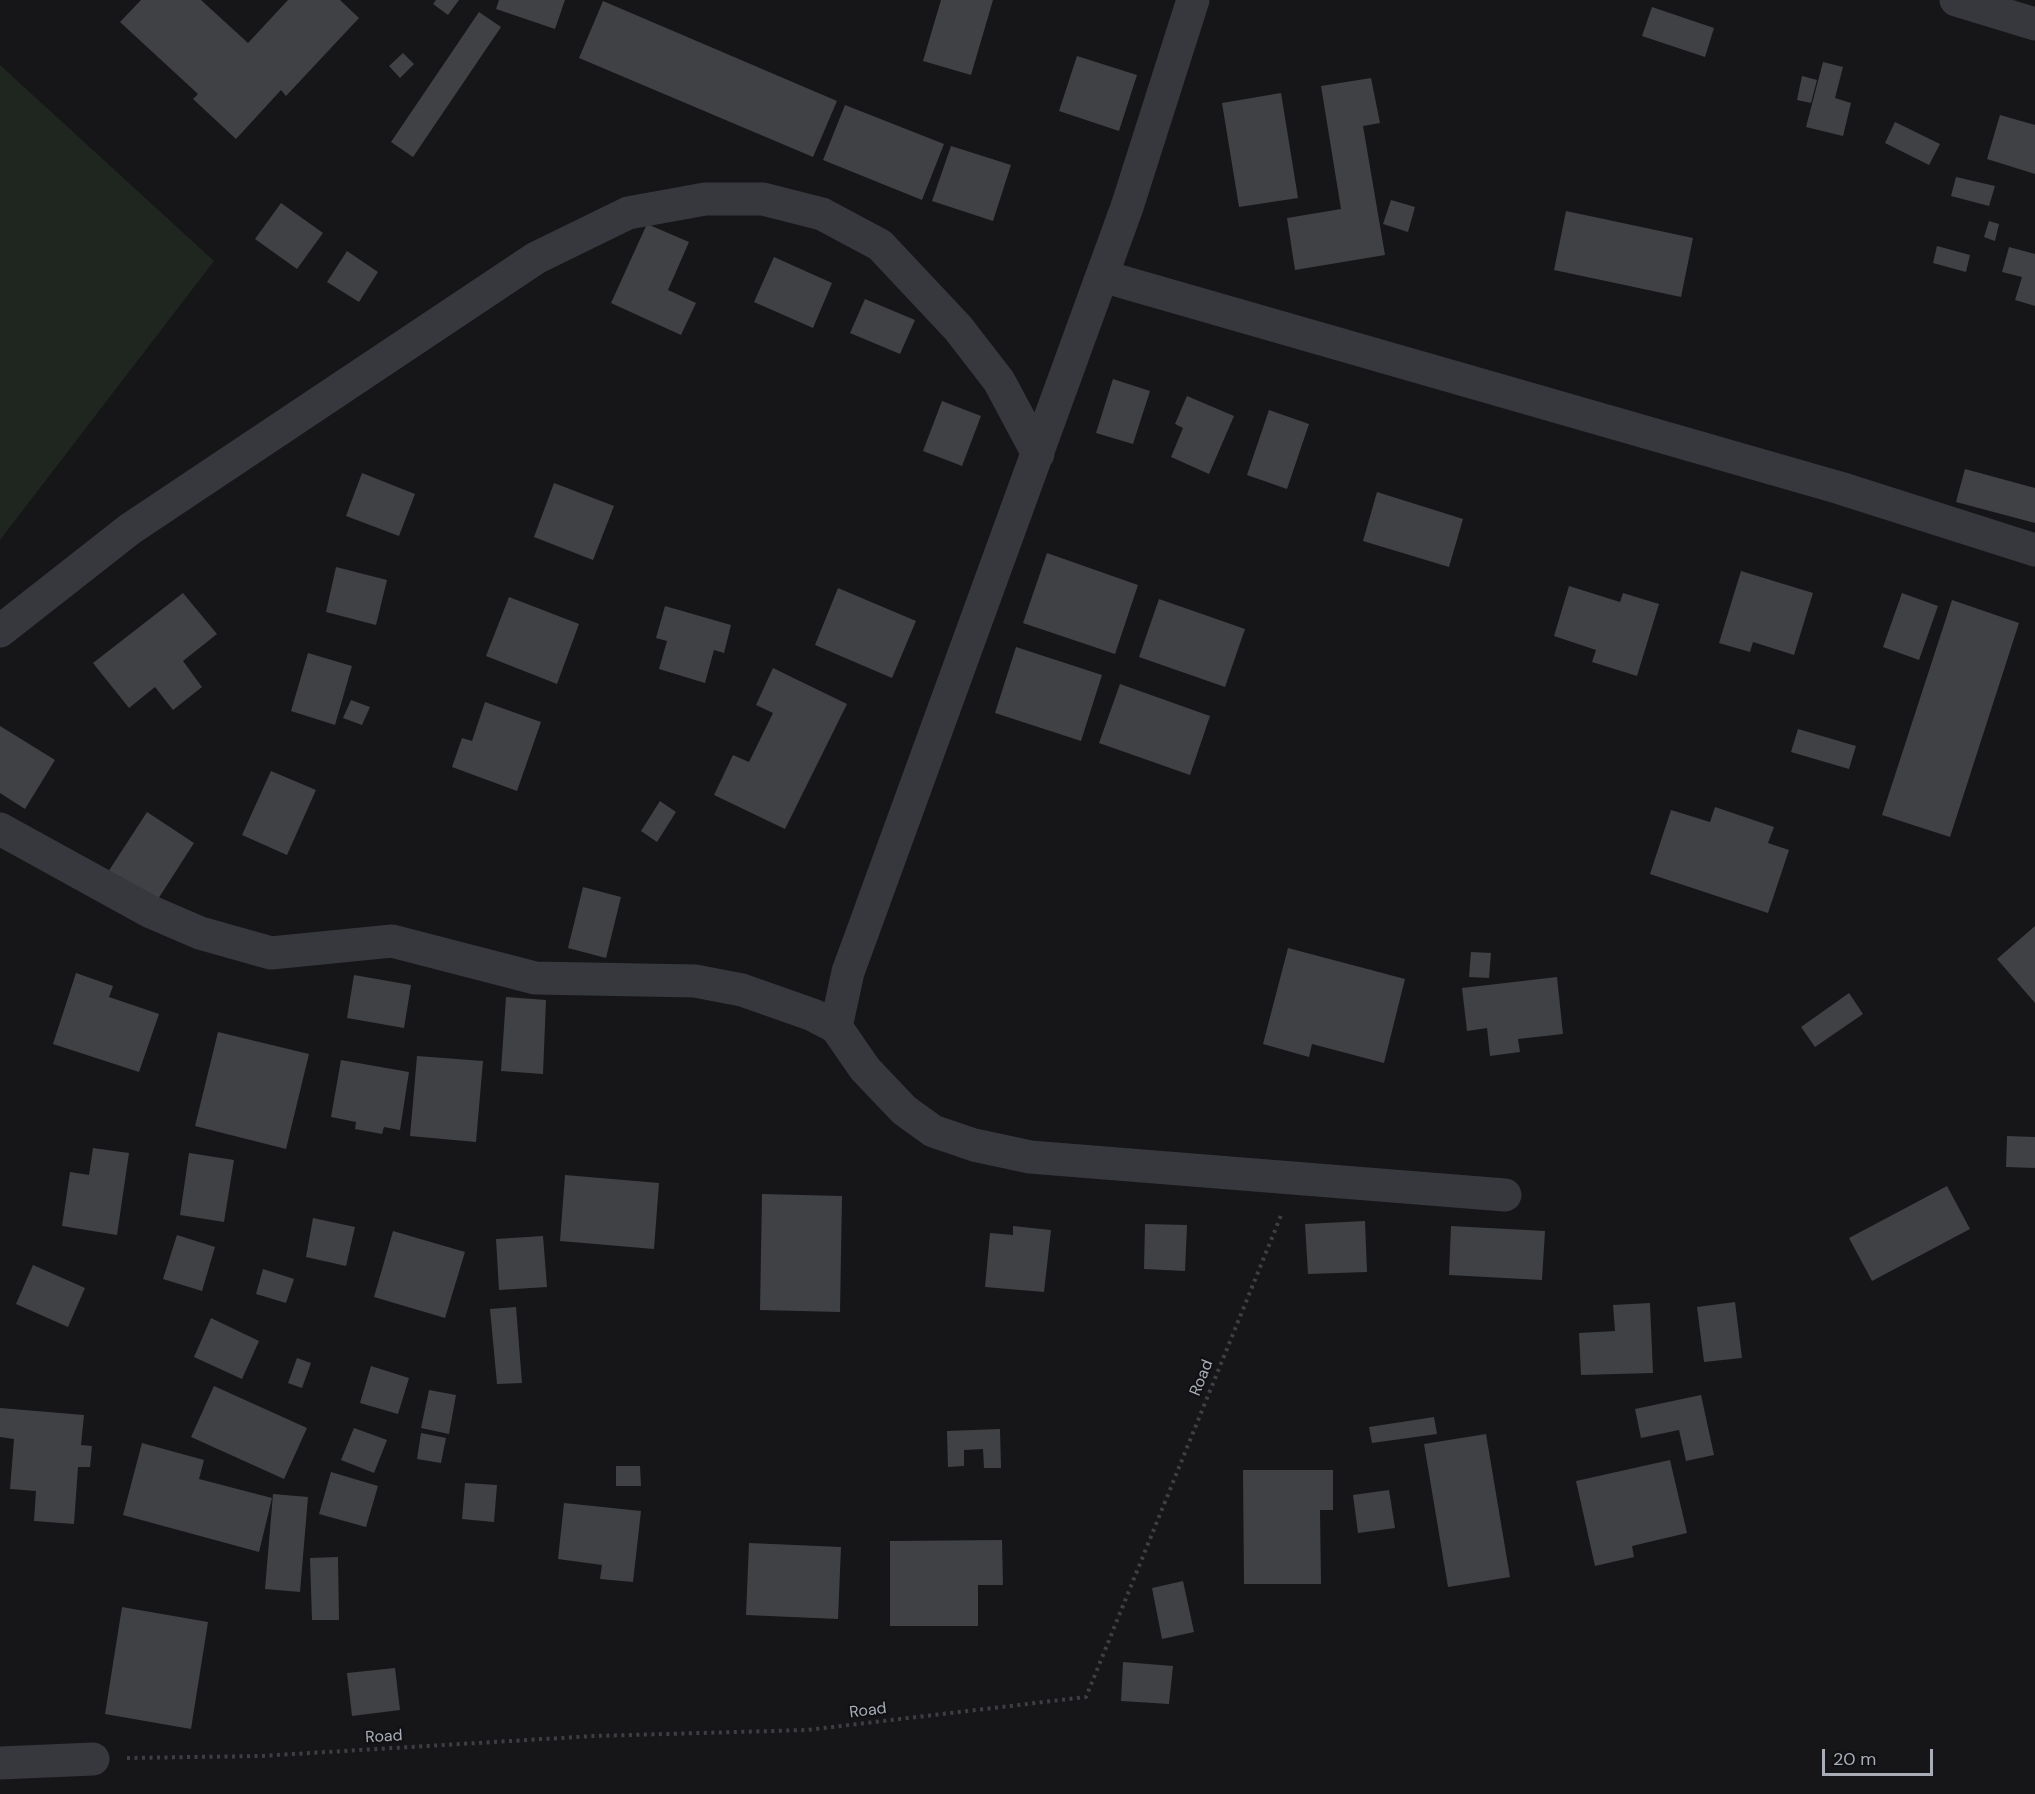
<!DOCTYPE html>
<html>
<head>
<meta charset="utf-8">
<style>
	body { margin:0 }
	#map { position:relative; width:2035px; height:1794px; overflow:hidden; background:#161618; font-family:"DM Sans",sans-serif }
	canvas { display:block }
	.scale { position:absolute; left:1822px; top:1749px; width:111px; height:27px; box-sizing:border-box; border:3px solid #a8adb8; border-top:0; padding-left:8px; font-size:18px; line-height:21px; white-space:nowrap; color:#a8adb8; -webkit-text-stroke:4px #111113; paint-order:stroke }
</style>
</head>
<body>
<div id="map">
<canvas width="2035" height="1794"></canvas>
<div class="scale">20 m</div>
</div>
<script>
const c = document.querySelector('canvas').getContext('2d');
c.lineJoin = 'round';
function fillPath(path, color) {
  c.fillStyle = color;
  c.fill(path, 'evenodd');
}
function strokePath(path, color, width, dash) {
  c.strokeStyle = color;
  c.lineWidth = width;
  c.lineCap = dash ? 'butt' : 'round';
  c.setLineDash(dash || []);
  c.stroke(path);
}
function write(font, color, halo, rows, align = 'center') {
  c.font = font + ' "DM Sans",sans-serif';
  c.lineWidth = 4.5;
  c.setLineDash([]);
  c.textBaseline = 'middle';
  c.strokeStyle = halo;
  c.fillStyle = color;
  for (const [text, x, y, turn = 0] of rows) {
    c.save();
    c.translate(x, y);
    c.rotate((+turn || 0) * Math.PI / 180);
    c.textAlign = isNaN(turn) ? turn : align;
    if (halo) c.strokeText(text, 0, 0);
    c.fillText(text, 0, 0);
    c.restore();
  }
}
const green = new Path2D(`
	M0,65L214,261L0,540Z`);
const building = new Path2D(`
	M141,0H201L248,43L288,0H340L359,18L286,96L281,90L236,139L193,99L198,94L120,22Z
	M436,0H459L448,15L433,4Z
	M499,0H565L555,29L496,9Z
	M941,0H993L971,75L923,61Z
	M603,1L837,101L813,157L579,58Z
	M1652,7L1714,28L1705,57L1642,36Z
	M479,12L501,27L413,157L391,142Z
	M403,53L414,64L400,78L389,66Z
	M1077,56L1137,75L1119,131L1059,111Z
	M1823,62L1843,67L1835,98L1851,103L1843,136L1806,127Z
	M1802,76L1817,80L1811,103L1797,100Z
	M1371,78L1380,123L1363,126L1385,255L1295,270L1287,218L1341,209L1321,86Z
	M1281,93L1298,198L1239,207L1222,103Z
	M845,105L944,144L922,200L823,160Z
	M2000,115L2035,125V174L1987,159Z
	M1895,122L1940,144L1929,165L1885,143Z
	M951,146L1011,165L993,221L932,201Z
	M1956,177L1995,186L1989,206L1951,196Z
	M1391,200L1415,207L1408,232L1383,224Z
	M281,203L323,233L297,269L255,239Z
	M1566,211L1693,238L1681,297L1554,270Z
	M1989,221L1999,224L1995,241L1984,237Z
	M647,224L689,242L668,290L696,303L681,335L611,303Z
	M1937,246L1970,255L1966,272L1933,263Z
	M2009,247L2035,254V306L2015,300L2022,277L2002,272Z
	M347,251L378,272L359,302L327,282Z
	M774,257L832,283L813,328L754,302Z
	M865,299L915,320L900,354L850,333Z
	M1113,379L1150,391L1133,444L1096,433Z
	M1187,396L1234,416L1209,474L1171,457L1183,428L1175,424Z
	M942,401L981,416L962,466L923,451Z
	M1269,410L1309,424L1287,489L1247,475Z
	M1965,469L2035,488V523L1956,502Z
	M362,473L415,494L399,536L346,516Z
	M554,483L614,506L593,560L534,537Z
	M1377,492L1463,519L1449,567L1363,541Z
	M1047,553L1138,585L1115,654L1023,623Z
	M336,567L387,580L376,625L326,612Z
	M1741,571L1813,593L1794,655L1753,642L1750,652L1719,643Z
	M1569,586L1620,602L1623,593L1659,604L1637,676L1592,662L1596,650L1554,636Z
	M838,588L916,621L892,678L815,645Z
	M183,593L217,634L183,661L202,687L173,710L155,687L129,708L93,663Z
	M1902,593L1938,606L1919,660L1883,647Z
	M509,597L579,624L557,684L486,656Z
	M1159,599L1245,629L1225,687L1139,657Z
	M1952,600L2019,623L1950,837L1882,815Z
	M665,606L731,625L724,653L714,650L705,683L659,669L667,641L656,638Z
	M1016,647L1102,675L1081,741L995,713Z
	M308,653L352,666L335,725L291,711Z
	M773,668L847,704L785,829L714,795L733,755L749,762L773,713L756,705Z
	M1120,684L1210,716L1190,775L1099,743Z
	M351,700L370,707L362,725L343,718Z
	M485,702L541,722L517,791L452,767L462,738L472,741Z
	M0,726L55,760L25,809L0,793Z
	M1798,729L1856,746L1849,769L1791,752Z
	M271,771L316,790L287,855L242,835Z
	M660,801L676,812L657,842L641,831Z
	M1715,807L1774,827L1768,843L1789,850L1768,913L1650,874L1671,810L1710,822Z
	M147,812L194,843L151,910L108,872Z
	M583,887L621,897L606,958L568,948Z
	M2035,926V1003L1997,959Z
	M1288,948L1405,979L1384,1063L1312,1044L1309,1057L1263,1044Z
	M1471,952L1491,953L1489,978L1469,977Z
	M76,973L113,986L109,997L159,1014L139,1072L53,1044Z
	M354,975L411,985L404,1028L347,1018Z
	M1557,977L1563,1034L1518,1039L1520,1052L1490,1056L1487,1028L1467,1031L1462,988Z
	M1849,993L1863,1014L1815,1047L1801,1027Z
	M506,997L546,1000L543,1074L501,1071Z
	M218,1032L309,1054L286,1149L195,1126Z
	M417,1056L483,1061L476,1142L410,1136Z
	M341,1060L409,1072L400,1130L384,1127L382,1134L355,1129L356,1122L331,1117Z
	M2007,1136L2035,1137V1168L2006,1167Z
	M93,1148L129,1153L117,1235L62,1226L70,1172L89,1175Z
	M189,1153L234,1160L224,1222L180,1215Z
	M565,1175L659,1183L654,1249L560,1241Z
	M1947,1186L1970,1229L1872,1281L1849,1238Z
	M762,1194L842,1196L840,1312L760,1310Z
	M313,1218L355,1227L346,1266L306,1257Z
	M1365,1221L1367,1272L1308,1274L1305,1224Z
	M1145,1224L1187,1225L1185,1271L1144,1269Z
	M1013,1226L1051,1230L1044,1292L985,1287L990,1233L1013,1235Z
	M1451,1226L1545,1231L1542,1280L1449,1275Z
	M393,1231L465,1252L445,1318L374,1297Z
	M177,1235L215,1247L202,1291L163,1279Z
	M543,1236L547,1287L499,1290L496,1239Z
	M33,1265L85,1288L68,1327L16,1304Z
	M263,1269L294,1279L286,1303L256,1294Z
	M1735,1302L1742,1358L1704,1362L1697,1307Z
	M1650,1303L1653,1373L1581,1375L1579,1333L1615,1331L1613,1305Z
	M516,1307L522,1383L497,1384L490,1309Z
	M211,1318L259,1341L242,1379L194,1357Z
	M297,1358L311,1363L302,1388L288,1383Z
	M371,1366L409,1378L398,1414L360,1403Z
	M214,1386L307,1428L284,1479L191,1437Z
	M429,1390L456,1395L449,1434L421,1428Z
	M1701,1395L1714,1455L1686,1461L1679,1430L1641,1438L1635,1409Z
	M0,1408L84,1415L81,1445L92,1446L90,1467H78L74,1524L34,1521L36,1491L10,1489L14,1439L0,1437Z
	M1434,1417L1437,1434L1372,1443L1369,1427Z
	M354,1428L387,1440L374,1473L341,1460Z
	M1000,1429L1001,1468H984L983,1449L964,1450V1466L948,1467L947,1431Z
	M421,1433L446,1438L441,1463L417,1459Z
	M1486,1434L1510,1577L1448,1587L1424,1444Z
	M142,1443L204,1460L199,1479L272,1498L259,1552L123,1515Z
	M1670,1460L1687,1533L1632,1546L1634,1557L1595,1566L1576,1481Z
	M616,1466H640L641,1486H616Z
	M1243,1470H1333V1510H1320L1321,1584H1244Z
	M331,1472L378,1486L366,1527L319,1514Z
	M465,1483L497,1485L494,1522L462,1519Z
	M1389,1490L1395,1528L1358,1533L1353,1495Z
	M273,1494L308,1497L300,1592L265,1589Z
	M564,1503L641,1511L633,1582L600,1579L602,1565L558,1559Z
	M1002,1540L1003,1585H978V1626H890V1541Z
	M749,1543L841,1547L838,1619L746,1615Z
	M338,1557L339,1620H312L310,1558Z
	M1183,1581L1194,1632L1162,1639L1152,1588Z
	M122,1607L208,1622L191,1729L105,1714Z
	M1123,1662L1173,1666L1169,1704L1121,1701Z
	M395,1668L400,1710L352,1716L347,1673Z`);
const path = new Path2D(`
	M127,1758L260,1756L594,1736L807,1730L1086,1697L1282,1213`);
const minor = new Path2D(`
	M1956,0L2035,24
	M1102,276L1840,488L2035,550
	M0,631L130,529L536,258L628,213L705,199H763L822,214L880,245L958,328L999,381L1038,454
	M0,829L149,911L200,933L271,953L392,941L535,978L695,981L742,990L813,1015L836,1027L865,1069L904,1110L933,1131L974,1145L1030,1157L1505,1195
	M836,1027L848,972L1127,207L1193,0
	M0,1763L93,1759`);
const streetNames = [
	["Road",1202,1378,-68],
	["Road",868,1711,-7],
	["Road",384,1737,-3]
];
fillPath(green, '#1e261f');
fillPath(building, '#404145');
strokePath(path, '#3d3f44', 4, [3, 4.5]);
strokePath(minor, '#37383d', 33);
write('16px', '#a8adb8', '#111113', streetNames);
</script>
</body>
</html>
